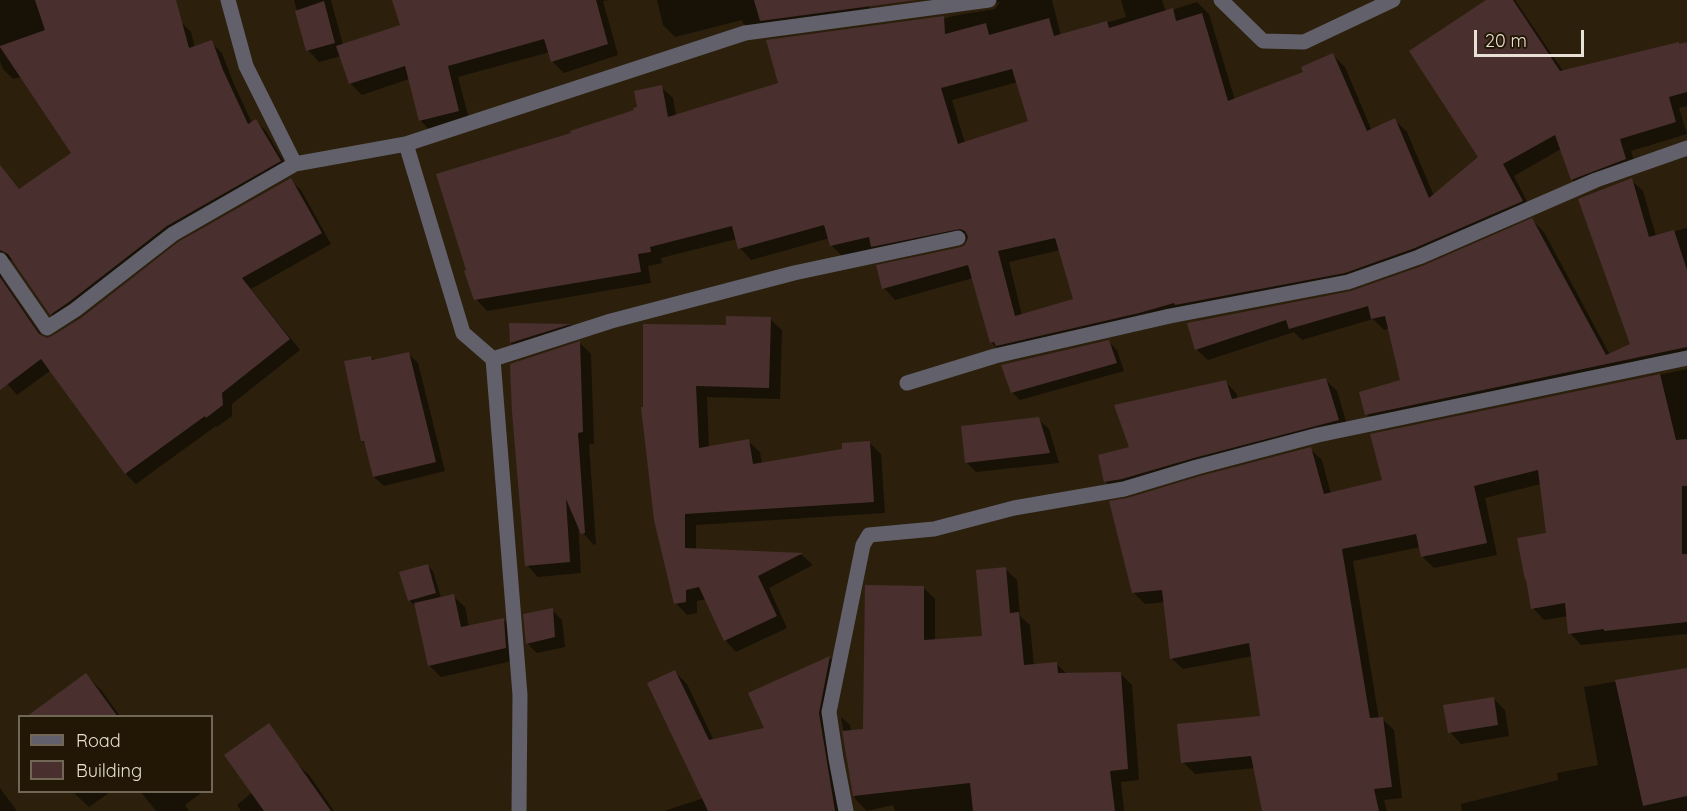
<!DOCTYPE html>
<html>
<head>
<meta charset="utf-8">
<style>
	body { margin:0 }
	#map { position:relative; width:1687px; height:811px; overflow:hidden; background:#2c200d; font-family:Quicksand,sans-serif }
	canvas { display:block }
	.legend { position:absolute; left:18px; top:715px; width:195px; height:78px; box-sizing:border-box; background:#221704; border:2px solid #716757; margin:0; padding:8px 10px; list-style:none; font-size:18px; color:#e8e0d4 }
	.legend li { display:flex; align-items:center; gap:12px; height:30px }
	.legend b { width:30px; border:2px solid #716757 }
	.scale { position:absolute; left:1474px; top:30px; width:110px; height:27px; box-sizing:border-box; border:3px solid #e8e0d4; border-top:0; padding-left:8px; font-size:18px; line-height:21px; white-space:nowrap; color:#e8e0d4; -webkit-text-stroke:4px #221704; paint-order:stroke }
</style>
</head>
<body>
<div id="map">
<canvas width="1687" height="811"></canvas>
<ul class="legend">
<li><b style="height:8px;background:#62616b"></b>Road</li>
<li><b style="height:16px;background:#49302e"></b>Building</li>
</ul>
<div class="scale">20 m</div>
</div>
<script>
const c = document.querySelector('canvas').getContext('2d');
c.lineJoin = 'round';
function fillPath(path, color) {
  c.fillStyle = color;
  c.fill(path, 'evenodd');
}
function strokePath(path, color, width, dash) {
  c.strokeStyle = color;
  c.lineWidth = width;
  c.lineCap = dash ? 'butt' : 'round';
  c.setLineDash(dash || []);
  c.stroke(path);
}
const shadow = new Path2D(`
	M0,0H164L181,22L191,32L195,48L211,42L222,53L233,82L252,123L256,121L266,131L290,172L178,236L61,324L51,314L15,262L11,260L4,262L0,271L2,278L43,338L47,339L53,338L290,180L301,190L331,244L251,289L300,350L232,404V416L217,427L216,426L136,484L126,474L51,370L17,395L0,375V174L3,171L20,190L73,153L22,77L13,79L3,69L0,61Z
	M294,0H331L343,45L402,26L393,0H608L603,1L618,55L564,73L552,61L550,52L458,77L470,122L431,132L420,120L409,79L362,95L350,83L341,56L319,62L308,50Z
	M657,0H869L871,19L755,35L743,23L742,20L675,37L663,25Z
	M957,0H1052L1061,36L1126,17L1121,0H1162L1166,12L1197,2L1209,14L1235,100L1305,73L1333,55L1345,67L1372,131L1395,120L1407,132L1434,196L1480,158L1489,0H1515L1563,71L1687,44V106L1679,108L1687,134L1631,151L1637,171L1584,191L1572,179L1561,149L1514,176L1533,213L1427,259L1003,354L991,342L973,278L895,300L884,288L966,246L968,241L884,257H843L832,246L830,238L751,260L740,248L737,239L661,258L662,263L648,266L651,283L487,311L476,299L573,134L635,111L661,87L673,98L676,116L780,84L874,40L953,16L995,9L1000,2L964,6ZM1018,82L1030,122L965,143L952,100ZM1060,250L1075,300L1022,315L1009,262Z
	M1631,180L1643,191L1656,236L1687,228V362L1378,426L1367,414L1402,381L1389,328L1384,330L1373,319L1302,340L1294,332L1208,360L1196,349L1423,268L1532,220L1544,232L1610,355L1632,345Z
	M770,319L782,330L780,399L707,397L709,448L748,441L760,452L762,464L844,450L869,442L881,454L885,513L696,525V550L802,555L813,565L769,588L787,628L736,652L725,640L706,599L697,601V613L687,615L676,603L642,409L728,326Z
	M511,325H571L581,335L523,354L511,343Z
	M1109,342L1117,350L1124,371L1020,400L1012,392Z
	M580,343L591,354L594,444H589L596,544L594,545L583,533L578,523L581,573L538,577L527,565Z
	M408,353L418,363L445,471L384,486L374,477L366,444L362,441L371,357L375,361Z
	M1687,369V634L1581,645L1570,633L1568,616L1544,620L1533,608L1547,535L1541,484L1485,498L1497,555L1434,568L1422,556L1420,547L1353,561L1379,719H1382L1394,730L1402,798L1384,800L1387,811H1263L1255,768L1195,774L1183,762L1262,717L1253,656L1183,669L1171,658L1165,602L1145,604L1133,592L1310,449L1322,460L1331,494L1384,481L1372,435Z
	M1326,380L1337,391L1349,431L1117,493L1106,482L1099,456L1131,448L1225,381L1236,393L1238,399Z
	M1038,419L1049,429L1059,463L976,472L966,462Z
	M427,565L433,571L441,598L453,596L465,607L469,627L504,620L515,632L517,660L441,677L429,665L415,606L409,600Z
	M1005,569L1017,580L1020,616L1030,625L1034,666L1056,663L1067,674L1120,673L1132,685L1139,780L1121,782L1124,811H895L893,805L867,811L855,799L841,717L850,725L851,732L864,731L924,588L935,599V641L984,638Z
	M552,610L562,620L565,647L537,653L527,643Z
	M829,657L841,669L830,726L845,811H664L704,798L675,672L687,684L714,741L766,729Z
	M1687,669V811H1462L1461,804L1558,780L1557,773L1598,765L1584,687Z
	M86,675L101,690L120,716H28Z
	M1493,698L1505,710L1509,736L1461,744L1450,732Z
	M292,759L309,775L334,811H241L237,805Z
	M0,788L17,811H0Z
	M73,792H110L89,807Z
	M141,792H200L201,793L185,805L189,811H156Z`);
const building = new Path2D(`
	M35,0H176L189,48L212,40L223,70L248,124L256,119L281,161L167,226L69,302L50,315L8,254L0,250V165L19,189L71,153L0,47V46L45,30Z
	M392,0H596L608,44L551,62L544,39L448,66L459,111L419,121L405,66L349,84L336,46L400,25Z
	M754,0H916L760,21Z
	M1486,0H1513L1560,71L1679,42V44L1687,42V92L1669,97L1676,122L1620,139L1626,159L1571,180L1555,135L1503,164L1523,201L1415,248L1345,273L1175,305L1174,303L1139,313L996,346L994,342L990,343L968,265L882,289L876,265L961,247L965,245L968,237L965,231L960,229L871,247L869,237L830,246L824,225L738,249L732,226L650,247L651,252L638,254L641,272L474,300L464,271L466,270L436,174L571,133L570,131L634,110L633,108L637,107L634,91L662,85L668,117L778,83L766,40L944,16L945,34L986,23L989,35L1049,18L1054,36L1107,21L1109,28L1173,8L1176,21L1202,13L1228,101L1303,72L1301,67L1333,53L1367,131L1395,118L1429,198L1478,157L1409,51ZM1012,69L1028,121L958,144L941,88ZM1055,238L1073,299L1015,316L998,251Z
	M324,1L335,43L306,51L295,11Z
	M291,178L322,233L242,278L290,339L222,393L223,405L206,418L205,416L125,474L41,359L0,390V277L39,334L47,338L52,336L81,318L178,242Z
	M1632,178L1649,237L1674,230L1687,270V347L1365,415L1359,392L1400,380L1385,316L1371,319L1368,306L1289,329L1286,320L1195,350L1187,323L1351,291L1422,266L1532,218L1606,355L1630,344L1578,199Z
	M726,316L771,317L769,388L696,386L699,448L749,439L753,464L842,449V443L870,441L874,502L685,514V548L803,553L758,576L777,616L724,641L699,587L686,590V602L674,604L654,520L641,407H643V324L726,325Z
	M509,323L571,324L510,343Z
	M1109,340L1117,363L1011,393L1001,365Z
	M580,341L583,432L578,433L585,533L581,534L566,499L570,562L525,566L512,412L510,364Z
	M409,352L436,462L373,477L364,441H361L344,361L371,356L372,360Z
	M1660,374L1676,440L1687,439V486H1682V554H1687V622L1604,631V629L1568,634L1565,603L1531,609L1526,579L1525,580L1517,538L1546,533L1538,470L1474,486L1487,543L1421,557L1416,534L1342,549L1370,718L1383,717L1392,787L1374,789L1379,811H1262L1251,756L1181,763L1177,724L1260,716L1249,643L1170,659L1162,590L1132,593L1109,501L1127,498L1200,476L1311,447L1324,494L1382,480L1370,434Z
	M1326,378L1339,420L1194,458L1122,479L1104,482L1098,455L1129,447L1114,405L1226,380L1232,399Z
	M1039,417L1050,453L965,463L961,426Z
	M428,564L436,593L408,601L399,572Z
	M1006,567L1010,613L1019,612L1024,665L1057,662L1058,673L1121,672L1128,769L1110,771L1115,811H973L970,783L853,796L839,712L842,731L863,729L865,585L924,586V640L982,636L976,570Z
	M454,594L461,627L504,618L506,648L428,666L414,603Z
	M553,608L555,637L526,644L523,614Z
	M830,656L819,713L835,811H708L647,683L675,670L709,740L764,728L748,693Z
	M1687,668V796L1643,806L1615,680Z
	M86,673L118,717H26Z
	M1494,697L1498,725L1448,733L1443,705Z
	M269,723L331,811H264L224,755Z`);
const minor = new Path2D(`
	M228,0L246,66L295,164
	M1221,0L1263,41L1304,42L1393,0
	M406,144L463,333L493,359L520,695L519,811
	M0,260L47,328L75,310L173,234L295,164L406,144L745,33L989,0
	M493,359L611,321L794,273L958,238
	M907,383L995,356L1170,316L1348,282L1419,257L1596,180L1687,148
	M846,811L836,759L829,712L863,545L869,535L934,529L1014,508L1124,489L1197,467L1318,435L1687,358`);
fillPath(shadow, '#0007');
fillPath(building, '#49302e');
strokePath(minor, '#62616b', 15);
</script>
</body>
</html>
